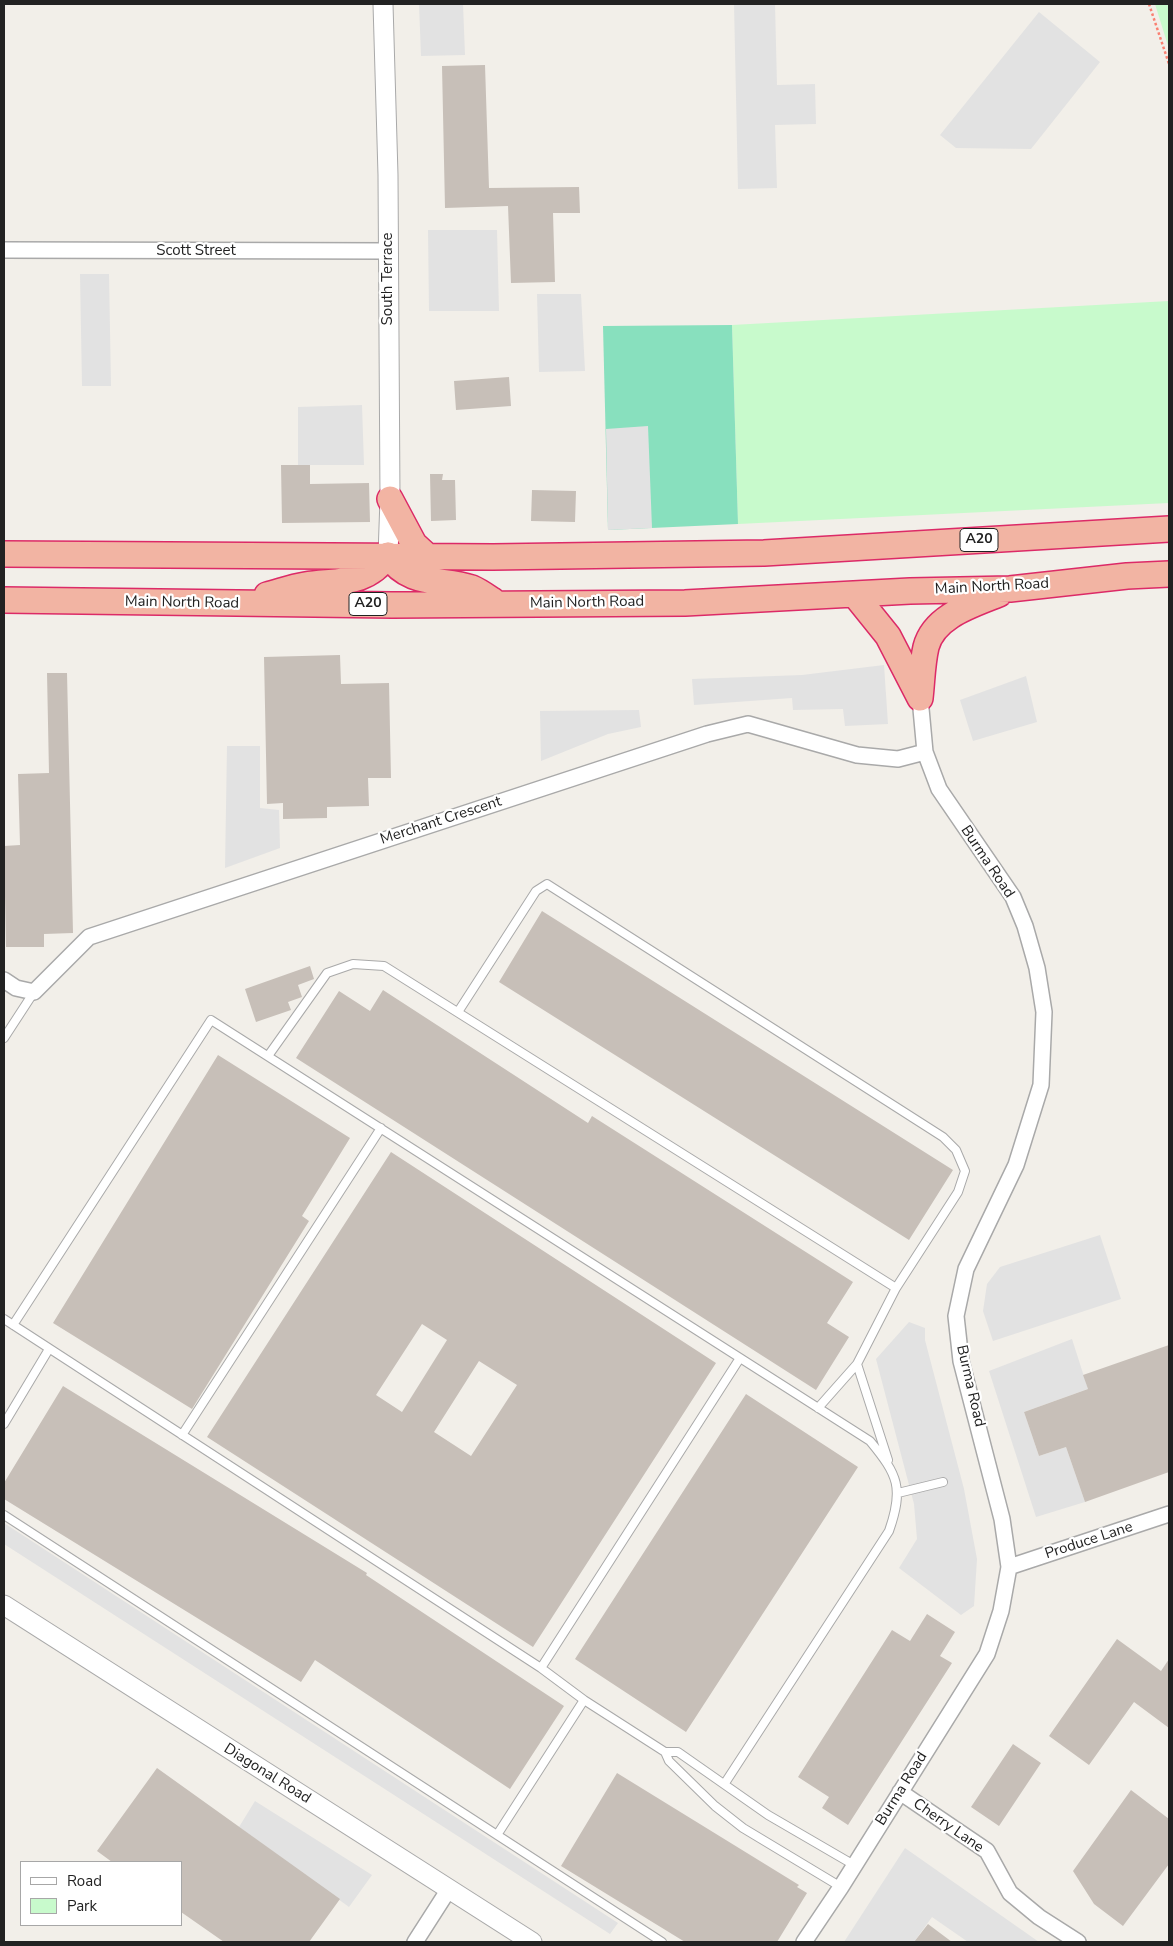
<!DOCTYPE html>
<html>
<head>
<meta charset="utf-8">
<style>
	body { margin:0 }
	#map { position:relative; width:1173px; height:1946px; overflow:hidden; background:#f2efe9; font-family:"Nunito Sans",sans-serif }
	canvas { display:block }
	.frame { position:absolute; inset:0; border:5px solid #222; pointer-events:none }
	.legend { position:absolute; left:20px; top:1861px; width:162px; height:65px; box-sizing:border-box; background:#fff; border:1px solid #a7a7a7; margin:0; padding:6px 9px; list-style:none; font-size:15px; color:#222 }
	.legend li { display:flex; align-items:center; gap:10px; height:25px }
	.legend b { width:25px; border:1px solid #a7a7a7 }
</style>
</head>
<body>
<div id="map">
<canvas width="1173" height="1946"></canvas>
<div class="frame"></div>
<ul class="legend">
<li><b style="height:6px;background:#fff"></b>Road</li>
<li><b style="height:14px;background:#c8facc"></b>Park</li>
</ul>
</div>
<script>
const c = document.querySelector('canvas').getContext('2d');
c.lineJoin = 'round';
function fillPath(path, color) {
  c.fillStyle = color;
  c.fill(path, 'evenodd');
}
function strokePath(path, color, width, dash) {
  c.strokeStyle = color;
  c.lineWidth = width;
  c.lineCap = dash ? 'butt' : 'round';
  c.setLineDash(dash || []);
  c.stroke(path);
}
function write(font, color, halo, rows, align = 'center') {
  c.font = font + ' "Nunito Sans",sans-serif';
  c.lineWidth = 4.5;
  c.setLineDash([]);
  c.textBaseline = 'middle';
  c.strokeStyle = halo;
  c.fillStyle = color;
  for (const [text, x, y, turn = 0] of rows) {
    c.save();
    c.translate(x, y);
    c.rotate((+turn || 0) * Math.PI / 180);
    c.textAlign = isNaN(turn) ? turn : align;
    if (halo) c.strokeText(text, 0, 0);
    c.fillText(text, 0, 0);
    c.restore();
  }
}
const park = new Path2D(`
	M1155,4H1169V49Z
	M1169,301V503L738,524L732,325Z`);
const pitch = new Path2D(`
	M732,325L738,524L608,530L603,326Z`);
const parking = new Path2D(`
	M419,4H463L465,55L421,56Z
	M734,4H775L777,85L815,84L816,124L775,125L777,188L738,189Z
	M1039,12L1100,62L1031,149L956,148L940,135Z
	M428,230H497L499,311H429Z
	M80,274H109L111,386H82Z
	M537,294H581L585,371L539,372Z
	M362,405L364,465H298V407Z
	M648,426L652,528L608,530L606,429Z
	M884,665L888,724L845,726L843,709L793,710L792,698L694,705L692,679L802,675Z
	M1026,676L1037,722L973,741L960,700Z
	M639,710L641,727L608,734L541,761L540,711Z
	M227,746H260V808L279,810L280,848L225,868Z
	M1100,1235L1121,1299L993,1341L983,1311L987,1284L1000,1267Z
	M909,1322L925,1328V1340L964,1489L977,1559L974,1606L961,1615L899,1568L917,1539L914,1504L876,1359Z
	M1072,1339L1088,1389L1024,1412L1039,1456L1066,1447L1085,1502L1036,1517L989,1371Z
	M4,1523L618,1923L610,1934L4,1544Z
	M255,1801L372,1875L349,1907L239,1827Z
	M905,1848L1039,1942H968L932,1917L914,1942H844Z`);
const building = new Path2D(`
	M485,65L489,188L579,187L580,213H553L555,282L511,283L508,206L445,208L442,66Z
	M509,377L511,406L456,410L454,381Z
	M281,465H310V484L369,483L370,522L282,523Z
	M430,474H443L442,480H455L456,520L431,521Z
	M532,490L576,491L575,522L531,521Z
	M340,655L341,684L389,683L391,778H368L369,806L327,807V818L283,819V803L267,804L264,657Z
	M47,673H67L73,933L44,934V947H6L4,846L20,845L18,774L49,773Z
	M542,911L953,1170L909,1240L499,982Z
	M310,966L314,979L298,985L302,997L288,1002L291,1010L256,1022L245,989Z
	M383,990L588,1123L592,1116L853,1282L827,1323L849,1337L816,1390L296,1058L339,991L370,1011Z
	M218,1055L350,1138L302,1216L309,1221L192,1409L53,1323Z
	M391,1152L716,1363L533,1647L207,1437ZM422,1324L447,1340L402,1412L376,1395ZM479,1361L517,1385L471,1456L434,1432Z
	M1169,1345V1472L1085,1502L1066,1447L1039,1456L1024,1412L1088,1389L1083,1375Z
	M63,1386L367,1573L366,1575L564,1706L510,1789L315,1660L301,1682L4,1499V1483Z
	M746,1394L858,1467L686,1732L575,1659Z
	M927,1614L955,1632L940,1656L952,1663L848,1825L822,1808L829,1797L798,1777L892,1630L910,1641Z
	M1117,1639L1161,1671L1169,1659V1728L1134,1702L1089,1765L1049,1736Z
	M1013,1744L1041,1763L999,1826L971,1807Z
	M157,1768L340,1899L309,1942H224L181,1912V1862H112L97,1851Z
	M617,1773L799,1885L797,1887L807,1893L777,1942H685L561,1866Z
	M1131,1790L1169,1819V1864L1123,1926L1094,1904L1073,1871Z
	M928,1924L952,1942H914Z`);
const path = new Path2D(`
	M1149,4L1169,64`);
const service = new Path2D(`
	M458,1012L536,891L547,884L943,1137L956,1150L965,1171L958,1192L896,1288L857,1364L888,1460
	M4,1038L34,992
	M268,1056L327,973L353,964L384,966L896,1288
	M4,1319L541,1668L584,1700L665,1752H678L768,1815L854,1865
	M13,1325L211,1020L870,1441C898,1475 904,1488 889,1531L725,1783
	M818,1408L857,1364
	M4,1424L49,1349
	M182,1435L381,1128
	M898,1493L943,1482
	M4,1515L662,1942
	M541,1668L740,1358
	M665,1752L669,1761L715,1806L743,1828L841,1887
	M497,1835L584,1700`);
const minor = new Path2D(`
	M4,250L388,251
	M4,980L16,988L34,992L89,937L707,734L748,724L857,755L898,759L925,752
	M1009,1567L1169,1514
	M900,1792L987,1851L1010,1893L1039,1917L1078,1942
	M415,1942L449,1889
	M804,1942L841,1887L987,1654L1001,1611L1009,1567L1002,1519L961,1361L956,1316L966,1269L1016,1165L1041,1085L1044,1012L1037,968L1025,926L1013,897L939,789L925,752L920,698`);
const tertiary = new Path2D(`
	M383,4L388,175L390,499L388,555
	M4,1605L532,1942`);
const trunk = new Path2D(`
	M390,499L414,544L426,555
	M4,554L493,557L764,553L1169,529
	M388,555C409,587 440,578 472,588C479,591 486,596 492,600
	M267,595C279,592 292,587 305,585C338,580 366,586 388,555
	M855,595L888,636L920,698
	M4,600L392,605L685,603L910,591L1010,589L1127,576L1169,574
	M920,698C922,681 922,664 926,647C934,616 972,605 999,594`);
const shields = [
	[979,540,38],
	[368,604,38]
];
const shieldNames = [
	["A20",979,540],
	["A20",368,604]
];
const streetNames = [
	["Scott Street",196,251],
	["South Terrace",388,279,-90],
	["Main North Road",992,587,-3],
	["Main North Road",182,603,1],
	["Main North Road",587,603,-1],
	["Merchant Crescent",441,821,-18],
	["Burma Road",987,862,56],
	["Burma Road",970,1386,77],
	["Produce Lane",1089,1541,-18],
	["Diagonal Road",267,1774,32],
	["Burma Road",902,1789,-58],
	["Cherry Lane",948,1826,35]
];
fillPath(park, '#c8facc');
fillPath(pitch, '#88e0be');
fillPath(parking, '#e2e2e2');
fillPath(building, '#c7bfb8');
strokePath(service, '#a9a9a9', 10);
strokePath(minor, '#a9a9a9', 18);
strokePath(tertiary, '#a9a9a9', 21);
strokePath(trunk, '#dc2a67', 28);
strokePath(path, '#fa8072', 2.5, [2.5, 2.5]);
strokePath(service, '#fff', 8);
strokePath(minor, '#fff', 15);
strokePath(tertiary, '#fff', 19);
strokePath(trunk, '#f2b4a3', 25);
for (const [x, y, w] of shields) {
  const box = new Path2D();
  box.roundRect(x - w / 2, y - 11.5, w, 23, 4);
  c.fillStyle = '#fff';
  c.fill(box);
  strokePath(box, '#222', 1);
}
write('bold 14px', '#222', null, shieldNames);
write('15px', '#222', '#fff', streetNames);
</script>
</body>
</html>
